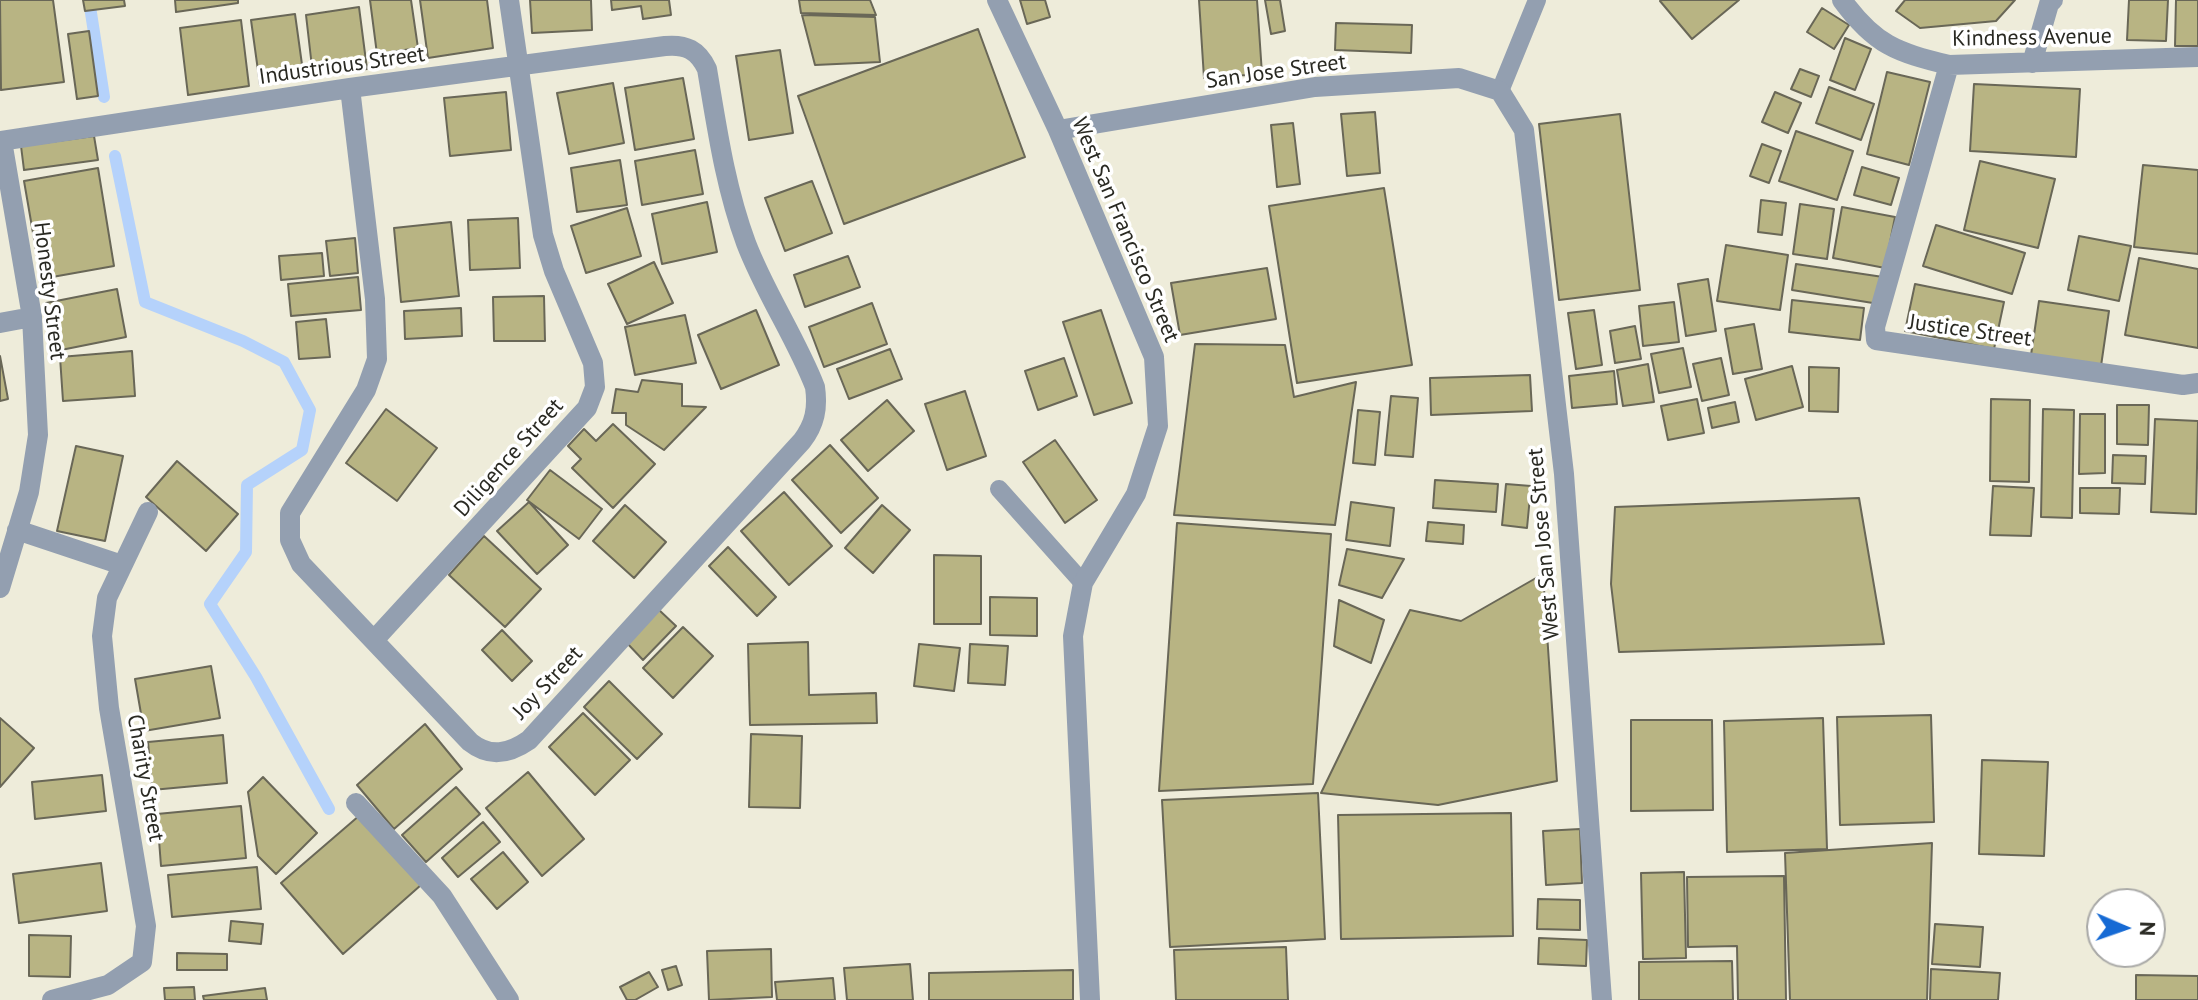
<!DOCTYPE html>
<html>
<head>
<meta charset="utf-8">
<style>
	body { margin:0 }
	#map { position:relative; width:2198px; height:1000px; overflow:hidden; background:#eeecda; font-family:"PT Sans",sans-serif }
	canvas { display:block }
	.north { position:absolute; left:2086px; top:888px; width:80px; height:80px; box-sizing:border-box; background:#fff; border:2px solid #a9a9a7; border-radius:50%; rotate:92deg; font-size:22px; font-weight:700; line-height:32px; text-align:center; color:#292922 }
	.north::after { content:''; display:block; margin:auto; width:28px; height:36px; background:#166ad4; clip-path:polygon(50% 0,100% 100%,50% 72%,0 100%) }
</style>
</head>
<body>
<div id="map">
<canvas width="2198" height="1000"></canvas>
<div class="north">N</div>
</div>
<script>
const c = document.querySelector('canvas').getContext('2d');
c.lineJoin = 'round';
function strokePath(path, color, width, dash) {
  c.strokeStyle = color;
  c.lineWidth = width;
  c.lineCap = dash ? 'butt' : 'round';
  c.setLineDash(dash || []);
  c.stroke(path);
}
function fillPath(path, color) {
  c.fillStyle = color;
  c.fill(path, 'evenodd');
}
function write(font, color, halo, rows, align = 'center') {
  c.font = font + ' "PT Sans",sans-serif';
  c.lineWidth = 7;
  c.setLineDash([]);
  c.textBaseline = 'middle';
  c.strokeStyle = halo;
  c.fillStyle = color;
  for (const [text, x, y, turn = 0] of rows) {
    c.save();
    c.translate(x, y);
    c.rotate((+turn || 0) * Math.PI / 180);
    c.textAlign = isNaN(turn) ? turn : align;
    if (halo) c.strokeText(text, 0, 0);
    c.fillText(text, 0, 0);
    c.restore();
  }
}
const stream = new Path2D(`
	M89,0L104,97
	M115,156L145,302L243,341L284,362L310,410L302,450L247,485L246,552L210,604L256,677L329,809`);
const building = new Path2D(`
	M0,0H53L64,82L1,90Z
	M83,0H124L125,6L85,11Z
	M175,0H238V3L176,12Z
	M370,0H411L418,48L377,54Z
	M420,0H487L493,48L428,58Z
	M530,0H591L592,30L532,33Z
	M611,0H669L671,15L643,19L641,6L612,10Z
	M799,0H870L876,15L801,13Z
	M1020,0H1045L1050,17L1027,24Z
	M1199,0H1257L1262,74L1204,78Z
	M1265,0H1280L1285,31L1271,34Z
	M1662,0H1739L1692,39L1660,1Z
	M1905,0H2015L1996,21L1920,28L1896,11Z
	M2129,0H2168L2166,41L2127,40Z
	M2176,0H2198V46H2175Z
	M359,7L367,69L313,76L306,15Z
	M1822,8L1849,25L1834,49L1807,32Z
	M295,14L304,79L260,85L251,20Z
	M802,15L875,17L880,62L815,65Z
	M241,20L249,86L188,95L180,28Z
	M1336,23L1412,25L1411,53L1335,50Z
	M978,29L1025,157L844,224L798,96Z
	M89,31L98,96L77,99L68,34Z
	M1845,38L1871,49L1855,90L1830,80Z
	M780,50L793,133L749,140L736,56Z
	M1800,69L1819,76L1811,97L1791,89Z
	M1887,72L1930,82L1909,165L1867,154Z
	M683,78L694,139L635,150L625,88Z
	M613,83L624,143L569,154L557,93Z
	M1974,84L2080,89L2076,157L1970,151Z
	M1829,87L1874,104L1861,140L1816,123Z
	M506,92L511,150L450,156L444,98Z
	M1775,92L1801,103L1788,133L1762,122Z
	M1375,112L1380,173L1347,176L1341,114Z
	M1620,114L1640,290L1559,300L1539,124Z
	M1293,123L1300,184L1277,187L1271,125Z
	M1796,131L1853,151L1837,200L1779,181Z
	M94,136L98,160L24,170L21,146Z
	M1762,144L1781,151L1769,183L1750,176Z
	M695,150L703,194L642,205L635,161Z
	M620,160L627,205L577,212L571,168Z
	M1980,161L2055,179L2038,248L1964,230Z
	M2143,165L2198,170V254L2134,247Z
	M1862,167L1899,178L1891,205L1854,195Z
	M98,168L114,266L41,279L24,181Z
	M812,181L832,233L785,251L765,198Z
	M1384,188L1412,365L1297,383L1269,206Z
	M1761,200L1786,203L1782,235L1758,232Z
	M707,202L717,252L662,264L652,214Z
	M1800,204L1834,209L1827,259L1793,254Z
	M1842,207L1895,217L1885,268L1833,258Z
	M627,208L641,256L586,273L571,226Z
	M518,218L520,268L470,270L468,220Z
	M451,222L459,296L401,302L394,228Z
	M1936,225L2025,253L2012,294L1923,266Z
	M2079,236L2131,246L2119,301L2068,290Z
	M355,238L358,273L330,276L326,241Z
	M1726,245L1788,255L1780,310L1717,301Z
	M322,253L324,276L281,280L279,256Z
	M848,256L860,287L805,307L794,275Z
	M2139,258L2198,269V348L2125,335Z
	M654,262L673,303L627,324L608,284Z
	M1796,264L1883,277L1879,304L1792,290Z
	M1267,268L1276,319L1180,335L1171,283Z
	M358,277L361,310L291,316L288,284Z
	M1708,279L1716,331L1686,336L1678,284Z
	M1915,284L2004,302L1994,349L1905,331Z
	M117,289L126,337L56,351L46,303Z
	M544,296L545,341H494L493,297Z
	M1792,300L1864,308L1860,340L1789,332Z
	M2039,301L2109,311L2101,366L2031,355Z
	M1674,302L1679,342L1643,346L1639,306Z
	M872,303L887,344L824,367L809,327Z
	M461,308L462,336L405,339L404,311Z
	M756,310L779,365L721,389L698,335Z
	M1101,310L1132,403L1094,415L1063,322Z
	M1594,310L1602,365L1576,369L1568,313Z
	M685,315L696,363L635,375L625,327Z
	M326,319L330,357L299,359L296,322Z
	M1754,324L1762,369L1733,374L1725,329Z
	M1635,326L1641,359L1615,363L1610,331Z
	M1195,344L1285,345L1294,397L1356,382L1335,525L1174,515Z
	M1683,348L1691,387L1659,393L1651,354Z
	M890,349L902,379L849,399L837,369Z
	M132,351L135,396L63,401L60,357Z
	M0,356L8,399L0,401Z
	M1064,358L1077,396L1038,410L1025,371Z
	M1721,358L1729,395L1702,401L1693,364Z
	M1648,364L1654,402L1623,406L1617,370Z
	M1792,366L1803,407L1756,420L1745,379Z
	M1809,367L1839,368L1838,412L1809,411Z
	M1614,371L1617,404L1572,408L1569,376Z
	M1530,375L1532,411L1431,415L1430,378Z
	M642,380L682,384V406L706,407L664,450L626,425V413H612L616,389L638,392Z
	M965,391L986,456L947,470L925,404Z
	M1391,396L1418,398L1413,457L1385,455Z
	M1697,399L1704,433L1668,440L1661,406Z
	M1991,399L2030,400L2029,482L1990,481Z
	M887,400L914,431L868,471L841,440Z
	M1735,402L1739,422L1712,428L1708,408Z
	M2117,405H2149L2148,445L2117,444Z
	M386,409L437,448L397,501L346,463Z
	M2043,409L2074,410L2072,518L2041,517Z
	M1358,410L1380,412L1375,465L1353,463Z
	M2080,414H2105V473L2079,474Z
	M2155,419L2198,421L2196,514L2151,512Z
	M613,424L655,464L613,508L572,468L581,459L568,446L584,429L596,441Z
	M1055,440L1097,500L1065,523L1023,462Z
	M830,445L878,498L841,533L792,480Z
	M76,446L123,456L105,541L57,531Z
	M2113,455L2146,456L2145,484L2112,483Z
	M177,461L238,514L206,551L146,497Z
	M550,470L602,509L579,539L527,500Z
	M1435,480L1498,484L1496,512L1433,508Z
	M1506,484L1531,486L1527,528L1502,525Z
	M1993,486L2034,488L2031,536L1990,535Z
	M2080,488H2120L2119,514L2080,513Z
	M784,492L832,546L789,585L741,531Z
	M1859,498L1884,644L1619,652L1611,584L1615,507Z
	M529,502L568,545L537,574L497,531Z
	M1351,502L1394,508L1390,546L1346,540Z
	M625,505L666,542L634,578L593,541Z
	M882,505L910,530L873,573L845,548Z
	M1428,522L1464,525L1463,544L1426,541Z
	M1177,523L1331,534L1313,784L1159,791Z
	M484,536L541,589L505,627L449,575Z
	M728,547L776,597L757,616L709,566Z
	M1347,549L1404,559L1382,598L1339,585Z
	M934,555L981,556V624H934Z
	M1543,574L1557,781L1438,805L1321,793L1410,610L1461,621Z
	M990,597L1037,598V636L990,635Z
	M1339,600L1384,620L1371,663L1334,646Z
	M658,609L676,626L643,660L626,642Z
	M683,627L713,656L673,698L643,668Z
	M502,630L532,661L512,681L482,650Z
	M808,642L809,695L876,693L877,723L750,725L748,644Z
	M919,644L960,648L954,691L914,686Z
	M970,644L1008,646L1005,685L968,683Z
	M211,666L220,718L144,731L135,679Z
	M609,681L662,734L637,759L584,707Z
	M583,713L630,760L595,795L549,747Z
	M1931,715L1934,822L1840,825L1837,717Z
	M0,718L34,748L0,787Z
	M1823,718L1827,849L1727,852L1724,721Z
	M1631,720H1712L1713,810L1631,811Z
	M425,724L462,769L394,829L357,785Z
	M751,734L802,736L800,808L749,807Z
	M223,735L227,783L152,790L148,742Z
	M1982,760L2048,762L2044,856L1979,854Z
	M528,772L584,839L542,876L486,808Z
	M102,775L106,811L35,819L32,782Z
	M263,777L317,833L276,874L258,856L248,792Z
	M456,787L480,814L426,862L402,835Z
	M1318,793L1325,939L1170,947L1162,800Z
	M241,806L246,858L161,866L157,814Z
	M1511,813L1513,936L1341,939L1338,815Z
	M360,815L421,885L343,954L281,883Z
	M483,822L500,842L458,877L442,858Z
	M1580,829L1582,883L1546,885L1543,831Z
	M1932,843L1927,1000H1790L1785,853Z
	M503,852L528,882L497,909L471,879Z
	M101,863L107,911L19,923L13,874Z
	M257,867L261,909L172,917L168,875Z
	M1684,872L1686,958L1643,959L1641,873Z
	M1784,876L1786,1000H1738L1737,946L1688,947L1687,877Z
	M1538,899L1580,900V930L1537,929Z
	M231,921L263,924L261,944L229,941Z
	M1935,924L1983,927L1980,967L1932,964Z
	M29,935L71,936L70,977L29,976Z
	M1539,938L1587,940L1586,966L1538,964Z
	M1286,947L1288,1000H1176L1174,950Z
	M771,949L772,997L709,1000L707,951Z
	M177,953L227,954V970H177Z
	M1732,961L1733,1000H1639V962Z
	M910,964L913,1000H847L844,968Z
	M676,966L682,985L668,990L662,970Z
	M1931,969L2000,973L1998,1000H1930Z
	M1073,970V1000H929V973Z
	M649,972L658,987L635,1000H627L620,987Z
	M2136,975L2198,976V1000H2136Z
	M833,978L835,1000H777L775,982Z
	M194,987L195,1000H165L164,988Z
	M265,988L267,1000H204L203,996Z`);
const service = new Path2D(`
	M1500,91L1537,0
	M999,489L1083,583`);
const minor = new Path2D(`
	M997,0L1058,130L1154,357L1158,426L1136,494L1083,583L1073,636L1090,1000
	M1842,0C1875,45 1896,52 1949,65L2198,57
	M2032,63L2049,4L2053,0
	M1949,65L1875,327L1876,340L2183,385L2198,383
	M1058,130L1315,87L1459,78L1500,91L1524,130L1564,474L1602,1000
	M0,141L350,88L665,46C686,44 698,50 707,69C717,128 725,186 746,243C765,293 796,338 815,387C818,408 815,424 802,441L529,740C509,754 490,758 470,742L301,564L290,540V513L366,390L377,359L375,299L350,88
	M0,323L32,317
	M17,530L122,565
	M0,588L29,492L38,435L32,317L2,141
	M375,639L587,408L595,387L593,363L554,271L543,235L509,0
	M356,803L442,896L509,1000
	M52,1000L108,985L142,962L146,926L109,708L102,636L107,598L148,512`);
const streetNames = [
	["Kindness Avenue",2032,38,-1],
	["Industrious Street",342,66,-8],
	["San Jose Street",1276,72,-8],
	["West San Francisco Street",1125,230,67],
	["Honesty Street",49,291,83],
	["Justice Street",1970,331,8],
	["Diligence Street",509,458,-48],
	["West San Jose Street",1544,544,-95],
	["Joy Street",548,683,-47],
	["Charity Street",145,778,80]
];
strokePath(stream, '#b5d2fb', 12);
fillPath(building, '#b8b483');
strokePath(building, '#696757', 2);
strokePath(service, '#939fb0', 18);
strokePath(minor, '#939fb0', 20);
write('22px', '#292922', '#fff', streetNames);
</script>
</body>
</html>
